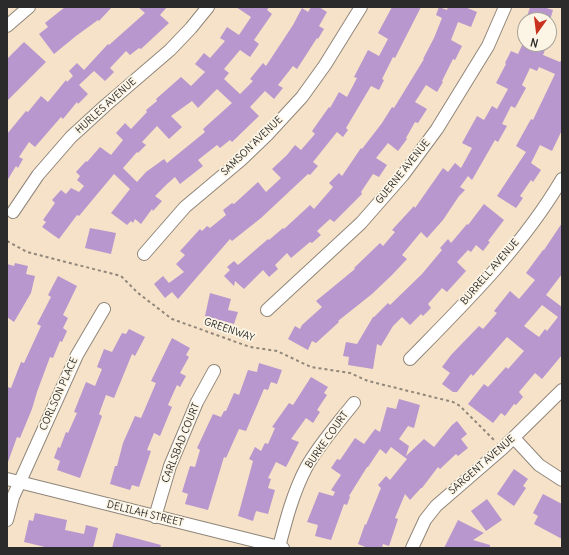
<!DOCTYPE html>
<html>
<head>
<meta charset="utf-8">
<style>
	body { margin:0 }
	#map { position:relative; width:569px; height:555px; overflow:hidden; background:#f6e2c8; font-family:Delius,sans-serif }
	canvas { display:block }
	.frame { position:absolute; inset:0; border:8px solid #2b2b2b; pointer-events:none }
	.north { position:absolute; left:517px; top:12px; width:40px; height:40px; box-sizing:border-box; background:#fcf5e5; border:1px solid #a8a49b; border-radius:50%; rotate:194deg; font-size:11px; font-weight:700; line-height:16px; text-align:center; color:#2b2b2b }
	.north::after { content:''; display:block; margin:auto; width:14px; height:18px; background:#c8321e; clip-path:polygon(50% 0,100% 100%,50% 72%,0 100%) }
</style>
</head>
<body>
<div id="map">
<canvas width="569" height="555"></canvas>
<div class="frame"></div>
<div class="north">N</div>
</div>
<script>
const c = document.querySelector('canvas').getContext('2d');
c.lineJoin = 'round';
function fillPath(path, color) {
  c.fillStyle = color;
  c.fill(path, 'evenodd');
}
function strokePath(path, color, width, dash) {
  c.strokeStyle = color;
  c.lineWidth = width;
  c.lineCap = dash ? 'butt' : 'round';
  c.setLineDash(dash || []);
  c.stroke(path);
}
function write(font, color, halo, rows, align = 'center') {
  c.font = font + ' Delius,sans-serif';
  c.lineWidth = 3.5;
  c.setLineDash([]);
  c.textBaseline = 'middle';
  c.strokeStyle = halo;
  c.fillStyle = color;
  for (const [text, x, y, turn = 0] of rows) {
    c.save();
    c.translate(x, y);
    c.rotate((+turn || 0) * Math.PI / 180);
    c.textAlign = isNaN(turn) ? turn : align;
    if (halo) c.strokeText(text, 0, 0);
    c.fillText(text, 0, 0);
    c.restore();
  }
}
const building = new Path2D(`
	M65,7H112L99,21L98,20L76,36L54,54L39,34L48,27L45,23Z
	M138,7H167L160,15L169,23L141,49L139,48L130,55L126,51L110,68L114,72L105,81L94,71L79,85L88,94L78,104L77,102L63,119L61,117L35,147L29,142L19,157L23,159L18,168L16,166L7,181V134L26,111L28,112L41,96L48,102L66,80L67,82L73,76L69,71L77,63L84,70L108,44L109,45L145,13Z
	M236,7H269L267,10L272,14L254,40L259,44L250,57L240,50L224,69L229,73L224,79L240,94L253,81L250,79L263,63L266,66L293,25L302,8L308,12L311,7H319L327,12L319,26L324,29L318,39L317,38L297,69L293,66L278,85L283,88L274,99L265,91L250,107L259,116L232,142L230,140L220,148L217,145L198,160L203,166L180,184L175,177L167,184L155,196L162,201L153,211L152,209L141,224L135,219L133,223L131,221L127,225L111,213L130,189L114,174L79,216L77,215L59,239L42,227L46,222L43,220L55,203L52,200L61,190L66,194L71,188L79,192L84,186L77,180L80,176L76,172L86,161L87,162L100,147L111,155L123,140L116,133L125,123L131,129L147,112L146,110L157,101L156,99L181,77L191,86L205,72L195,64L204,53L210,58L225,41L220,38L227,27L239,35L251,17ZM217,89L232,103L203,129L205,132L167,163L164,159L146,172L137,182L123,168L137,152L138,153L146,145L142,142L157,126L169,139L182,127L171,116L192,101L198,108Z
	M392,7H421L395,58L393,57L382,79L384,80L379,90L371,86L346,128L348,130L343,137L337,132L313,162L318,166L310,175L308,174L261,218L232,241L230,239L178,299L172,292L165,298L154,284L163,276L169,283L184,272L176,264L185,255L180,251L200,229L202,231L207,226L210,228L226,215L223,210L232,203L234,204L258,182L266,192L281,178L272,169L287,155L295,145L301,150L315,134L312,131L329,107L330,108L339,92L347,97L357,78L354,77L368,50L379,56L388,39L378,33Z
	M439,7L447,10L448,7H465L477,12L471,27L458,22L451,40L462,46L455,60L453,59L442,81L443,82L437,92L426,85L415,102L427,109L418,123L415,122L406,138L407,139L398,151L388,143L376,158L387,165L379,177L373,174L361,192L362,194L334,222L330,219L317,231L321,235L312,243L310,242L291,258L287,253L275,265L278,269L269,277L263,270L244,289L235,281L234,286L224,276L230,270L227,267L234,261L238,265L268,239L269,240L283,228L284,229L310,205L314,209L333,187L329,183L339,173L342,176L361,148L362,149L382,123L392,107L394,108L424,59H423L434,38L442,18L436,15Z
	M530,7H543L553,10L550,20H526Z
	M524,41H525V44H531L545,50L543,55L560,62L562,59V130L552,151L540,145L531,163L541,170L533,182L531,180L520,196L523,198L516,208L497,196L526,152L516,146L531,119L533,120L555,74L539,67L537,71L530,68L522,85L526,88L515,108L511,106L502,124L507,126L498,142L495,140L472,180L468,176L460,187L465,190L459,196L443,220L427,238L421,232L402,255L407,259L392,275L372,294L338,321L339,322L316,343L312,341L308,350L288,339L295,326L300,329L302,325L322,307L316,301L355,269L354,268L380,243L383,246L395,232L392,230L414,206L415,208L443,168L448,172L455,163L461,168L472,148L462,143L477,116L484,120L492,106L497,109L508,89L496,83L506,64L505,63L511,51L518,54Z
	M24,42L46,62L7,101V59Z
	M484,204L504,220L488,241L490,242L483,251L476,245L471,252L468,250L457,262L466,271L447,292L442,288L428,304L431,308L423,316L421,314L410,325L402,317L393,326L381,346L377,344L373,369L348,365L349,357L343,356L346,342L357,344L373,317H374L388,303L390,305L422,274L442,250L440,248L448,239L451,243L467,224L468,225Z
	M562,223V274L546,295L562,307V355L542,379L535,373L519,392L523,397L516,405L514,404L505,416L501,413L493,423L468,404L484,384L488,387L506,367L508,369L524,351L507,337L473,376L471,374L457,392H453L442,384L450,373L442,367L451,355L479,326L483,329L497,313L494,311L510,291L519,299L535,280L526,273L543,250H544ZM542,305L558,317L547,331L545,329L539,337L524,326Z
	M90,228L116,233L111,254L85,248Z
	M15,263L28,266L26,274L35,276L31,293L14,322L7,317V264L14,266Z
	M58,276L77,286L63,315L68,318L63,328L67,331L62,342L60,341L53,358L50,357L37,392L32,409L20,438L17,437L8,462H7V387L11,388L21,362L24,363L41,326L37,324L51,297L48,295Z
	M210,293L231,299L228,310L238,312L234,324L205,316Z
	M129,329L145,337L135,356L132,354L114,398L106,395L99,414L102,416L80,478L57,470L60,461L54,458L58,447L60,448L66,432L68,433L77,413L74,412L86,382L95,386L102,369L97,367L104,349L112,352L122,333L126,334Z
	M172,338L190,348L186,355L189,357L180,373L186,376L180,387L177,385L168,405L172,407L160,436L154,433L147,450L151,451L139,487L132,485L130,490L110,484L115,466H117L123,443L135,416L141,418L156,383L151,381Z
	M259,363L282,370L277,384L271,382L268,390L264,389L246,431L239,429L226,458L224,457L208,510L185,504L188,494L182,492L190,466L195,467L200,450L197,448L213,414L221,417L224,411H226L234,393L239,395L248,370L257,372Z
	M311,377L328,387L324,393L327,395L317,410L320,412L313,423L306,418L291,439L299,442L286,467L276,462L268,478L271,479L268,488L275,490L268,514L256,511L253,521L238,516L253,461L249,459L255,447L261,451L265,443L268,444L275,428L272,427L289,403L293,405Z
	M399,399L420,405L414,428L408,426L399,439L409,446L406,456L424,439L434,447L452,425L457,421L467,434L461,439L468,448L458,456L456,454L440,469L438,467L422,488H421L410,500L405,494L395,518L398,519L389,546L383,544L382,548H368L358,544L365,524L366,525L381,488L378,485L386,476L390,480L407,459L391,447L386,454L380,449L368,467H367L349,496L350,497L347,505L344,504L331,540L315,536L318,525L307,522L319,492L333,496L335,492L331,490L341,475L331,468L337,459L340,460L355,438L364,444L375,429L380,432L387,407L396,409Z
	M514,469L528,479L523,486L526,488L514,506L497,494Z
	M543,494L562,504V539L534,524L538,516L533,513Z
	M487,499L502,520L486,531L471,511Z
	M35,513L67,520L65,530L84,534L86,525L98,528L93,548H49L24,542L29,520L33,521Z
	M458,520L484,533L473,540L490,545V548H444Z
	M116,533L161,545L160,548H112Z`);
const path = new Path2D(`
	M7,241L27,252L121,276L138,293L172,319L250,347L277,351L311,367L350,373L368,381L453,402L460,406L494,440`);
const minor = new Path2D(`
	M7,26L29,7
	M13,212L38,175L71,137L106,105L170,50L191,28L208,7
	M144,254L185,207L241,160L267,135L302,97L325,65L361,7
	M267,310L361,223L403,175L437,129L488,46L505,7
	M410,359C465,303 522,247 562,179
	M514,438L539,465L562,480
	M7,479L283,548
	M155,517L170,466L197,402L214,371
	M7,520L13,497L77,355L104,309
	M279,547C286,520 293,493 306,468C318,446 338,423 354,403
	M412,548L425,520L436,506L503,448L562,390`);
const streetNames = [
	["HURLES AVENUE",106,106,-42],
	["SAMSON AVENUE",252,146,-44],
	["GUERNE AVENUE",403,172,-51],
	["BURRELL AVENUE",490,272,-49],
	["GREENWAY",229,330,19],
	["CORLSON PLACE",59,394,-66],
	["BURKE COURT",327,440,-55],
	["CARLSBAD COURT",181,443,-68],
	["SARGENT AVENUE",482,465,-41],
	["DELILAH STREET",145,514,14]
];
fillPath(building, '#b797ce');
strokePath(minor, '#90867a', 14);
strokePath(path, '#90867a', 2, [3, 3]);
strokePath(minor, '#fff', 12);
write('10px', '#2b2b2b', '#fcf5e5', streetNames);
</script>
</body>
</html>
